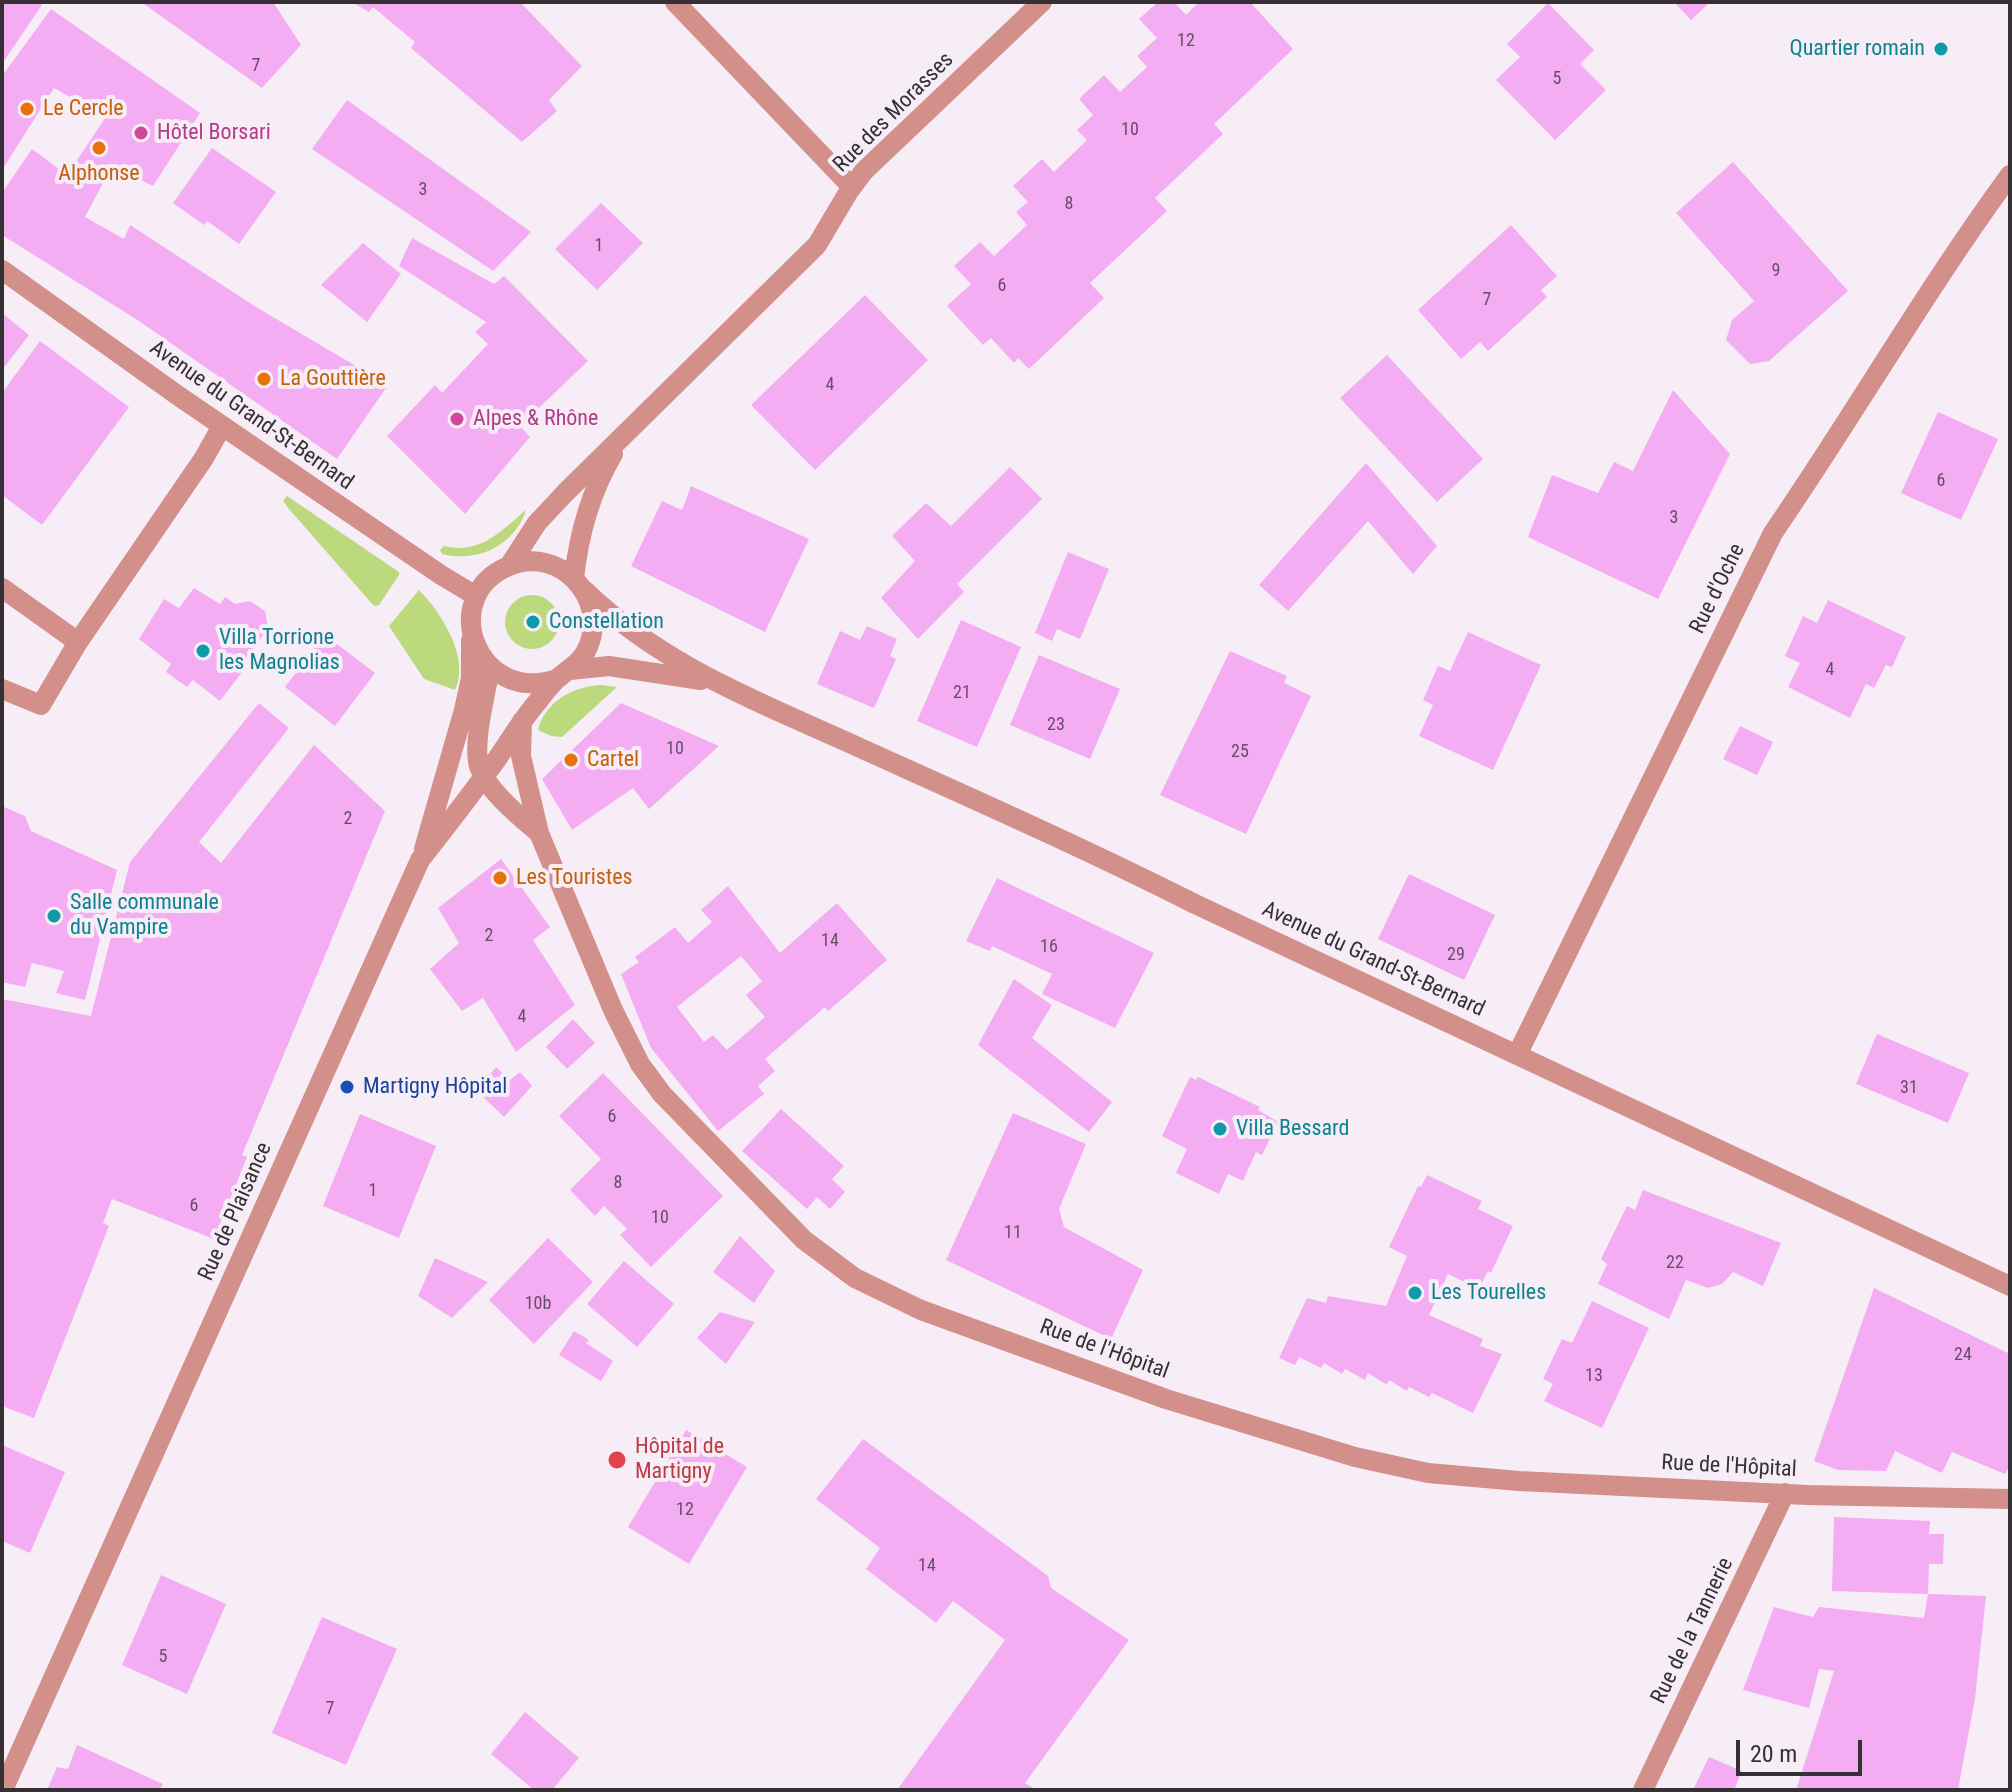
<!DOCTYPE html>
<html>
<head>
<meta charset="utf-8">
<style>
	body { margin:0 }
	#map { position:relative; width:2012px; height:1792px; overflow:hidden; background:#f7edf7; font-family:"Roboto Condensed",sans-serif }
	canvas { display:block }
	.frame { position:absolute; inset:0; border:4px solid #343034; pointer-events:none }
	.scale { position:absolute; left:1736px; top:1740px; width:126px; height:36px; box-sizing:border-box; border:4px solid #343034; border-top:0; padding-left:10px; font-size:24px; line-height:28px; white-space:nowrap; color:#343034; -webkit-text-stroke:6px #f7edf7; paint-order:stroke }
</style>
</head>
<body>
<div id="map">
<canvas width="2012" height="1792"></canvas>
<div class="frame"></div>
<div class="scale">20 m</div>
</div>
<script>
const c = document.querySelector('canvas').getContext('2d');
c.lineJoin = 'round';
function fillPath(path, color) {
  c.fillStyle = color;
  c.fill(path, 'evenodd');
}
function strokePath(path, color, width, dash) {
  c.strokeStyle = color;
  c.lineWidth = width;
  c.lineCap = dash ? 'butt' : 'round';
  c.setLineDash(dash || []);
  c.stroke(path);
}
function write(font, color, halo, rows, align = 'center') {
  c.font = font + ' "Roboto Condensed",sans-serif';
  c.lineWidth = 8;
  c.setLineDash([]);
  c.textBaseline = 'middle';
  c.strokeStyle = halo;
  c.fillStyle = color;
  for (const [text, x, y, turn = 0] of rows) {
    c.save();
    c.translate(x, y);
    c.rotate((+turn || 0) * Math.PI / 180);
    c.textAlign = isNaN(turn) ? turn : align;
    if (halo) c.strokeText(text, 0, 0);
    c.fillText(text, 0, 0);
    c.restore();
  }
}
const green = new Path2D(`
	M287,496L399,572V575L379,605L374,606L289,509L283,501Z
	M526,510C515,545 478,563 442,554L440,550L444,546C480,555 501,531 526,510Z
	M419,590C441,612 471,659 455,690L424,679L389,626Z
	M505 622a27 27 0 1 1 54 0a27 27 0 1 1-54 0Z
	M602,685L617,687L562,737L551,736L538,730C545,701 574,686 602,685Z`);
const building = new Path2D(`
	M2,2H37L42,5L2,64Z
	M141,2H273L301,45L262,88Z
	M352,2H520L582,66L549,100L557,111L522,142L411,48L415,42L373,7L369,12Z
	M1158,2H1174L1186,15L1199,2H1250L1293,49L1214,124L1223,134L1155,198L1167,211L1090,283L1104,298L1029,369L1018,358L1014,363L991,338L983,345L947,306L971,284L954,266L980,242L994,256L1027,225L1016,212L1028,202L1013,186L1042,159L1054,172L1087,140L1077,130L1093,115L1079,99L1104,75L1120,92L1147,67L1137,56L1157,38L1139,19Z
	M1674,2H1706L1708,4L1691,20Z
	M1548,3L1594,50L1580,64L1606,90L1555,140L1496,80L1520,57L1507,44Z
	M51,9L200,113L153,186L112,166L85,217L124,239L130,225L256,307L388,385L337,459L139,321L2,235V193L32,149L67,175L106,117L54,88L2,170V76Z
	M347,100L531,232L493,271L312,149Z
	M212,148L276,192L239,244L207,221L204,225L173,203Z
	M1733,162L1848,291L1769,361L1750,364L1726,340L1732,320L1754,301L1676,213Z
	M601,203L643,243L597,290L555,249Z
	M1511,225L1557,276L1541,290L1547,297L1488,351L1480,342L1461,359L1418,310Z
	M412,238L494,284L504,276L588,361L520,426L530,437L465,514L387,436L435,385L442,393L488,344L475,332L486,322L399,266Z
	M363,243L401,274L367,322L321,285Z
	M865,295L928,360L815,470L751,405Z
	M2,313L29,335L2,370Z
	M40,341L129,407L42,525L2,495V393Z
	M1387,355L1483,459L1437,502L1340,398Z
	M1673,390L1730,454L1658,599L1528,537L1552,475L1598,493L1614,462L1633,471Z
	M1938,412L1998,439L1961,520L1901,493Z
	M1366,463L1437,546L1413,574L1368,521L1288,611L1259,585Z
	M1010,467L1042,499L957,584L964,592L918,639L881,598L915,561L892,536L926,503L951,526Z
	M691,486L809,539L765,632L631,566L662,501L682,510Z
	M1068,552L1109,569L1080,639L1057,629L1052,641L1035,633Z
	M194,588L220,604L225,597L235,604L250,601L265,611L268,628L243,663L246,667L220,701L193,680L187,687L166,672L171,664L139,639L164,599L179,608Z
	M1828,600L1906,637L1892,667L1886,665L1874,688L1866,684L1850,718L1788,687L1800,663L1785,656L1803,616L1817,623Z
	M961,620L1021,647L977,747L917,721Z
	M867,626L897,639L890,656L896,659L874,708L817,684L840,631L860,640Z
	M1468,632L1541,665L1493,770L1419,736L1433,705L1423,700L1438,666L1450,671Z
	M325,635L375,673L335,726L285,687Z
	M1230,651L1287,676L1284,683L1311,696L1246,834L1160,795Z
	M1039,655L1120,689L1090,759L1010,725Z
	M259,703L289,728L199,842L221,863L314,745L385,811L242,1155L247,1157L214,1239L112,1199L103,1223L109,1226L34,1418L2,1406V999L91,1016L130,862Z
	M621,703L719,746L649,809L633,788L572,830L542,779Z
	M1740,726L1773,742L1757,775L1723,759Z
	M2,806L25,816L31,831L117,870L85,1000L56,993L64,971L32,963L25,987L2,982Z
	M501,859L550,927L533,940L575,1005L516,1052L483,998L462,1011L430,969L459,943L438,908Z
	M1409,874L1495,915L1464,980L1378,939Z
	M997,878L1154,953L1115,1028L1042,994L1052,974L992,946L990,951L966,941Z
	M728,886L780,953L837,903L887,960L828,1011L825,1007L765,1059L775,1071L758,1086L764,1094L718,1131L651,1048L621,974L639,962L635,957L675,927L688,943L712,922L701,910ZM741,956L762,981L746,995L765,1017L727,1050L713,1035L704,1042L677,1007Z
	M1014,979L1052,1005L1032,1038L1112,1102L1089,1132L978,1045Z
	M573,1019L595,1043L567,1069L546,1047Z
	M1877,1034L1969,1073L1948,1123L1856,1084Z
	M496,1067L510,1080L520,1072L532,1086L504,1117L477,1091Z
	M603,1073L723,1196L651,1267L620,1235L627,1229L604,1206L595,1216L570,1190L601,1159L559,1116Z
	M1190,1077L1196,1080L1198,1077L1260,1107L1258,1110L1278,1122L1262,1155L1256,1152L1243,1181L1228,1174L1219,1194L1176,1173L1187,1149L1162,1136Z
	M781,1109L844,1166L832,1179L845,1192L830,1209L817,1197L807,1209L742,1151Z
	M1013,1113L1086,1144L1059,1209L1064,1227L1143,1270L1111,1339L946,1260Z
	M360,1114L436,1146L399,1238L323,1206Z
	M1427,1175L1482,1201L1478,1209L1513,1226L1491,1273L1488,1271L1479,1289L1448,1274L1429,1315L1483,1339L1480,1346L1502,1354L1473,1413L1432,1393L1429,1397L1409,1387L1407,1391L1389,1380L1387,1385L1368,1373L1365,1380L1345,1369L1342,1374L1324,1363L1321,1368L1299,1357L1295,1365L1279,1358L1307,1298L1326,1303L1328,1296L1386,1306L1407,1256L1389,1247L1418,1186L1421,1187Z
	M1643,1190L1781,1243L1763,1286L1733,1272L1722,1284L1708,1288L1686,1280L1669,1319L1598,1284L1607,1264L1601,1259L1627,1206L1635,1210Z
	M740,1236L775,1271L754,1303L713,1272Z
	M548,1238L593,1282L534,1344L489,1300Z
	M435,1258L488,1282L452,1318L418,1296Z
	M624,1261L674,1304L637,1347L587,1304Z
	M1874,1288L2010,1354V1465L2005,1474L1952,1452L1942,1473L1895,1451L1886,1471L1838,1470L1814,1461Z
	M1592,1301L1649,1328L1602,1428L1544,1401L1553,1384L1543,1379L1562,1339L1572,1343Z
	M720,1312L755,1322L726,1364L697,1338Z
	M574,1331L589,1340L586,1343L613,1361L601,1381L559,1355Z
	M686,1430L747,1467L689,1564L628,1527Z
	M863,1439L1048,1576L1051,1588L1129,1640L1025,1783L1036,1790H897L1005,1640L953,1601L936,1623L866,1569L880,1548L816,1499Z
	M2,1445L65,1472L30,1553L2,1541Z
	M1834,1517L1930,1521L1929,1534H1944L1943,1564H1929L1928,1594L1832,1591Z
	M161,1575L226,1604L187,1694L122,1665Z
	M1928,1594L1986,1596L1975,1698L1958,1790H1796L1834,1671L1819,1669L1809,1708L1743,1690L1774,1607L1813,1617L1819,1607L1924,1618Z
	M322,1617L397,1649L346,1765L272,1733Z
	M525,1712L579,1758L552,1790H534L491,1754Z
	M77,1745L163,1784L160,1790H47L57,1767L68,1769Z
	M1709,1757L1742,1771L1734,1790H1693Z`);
const service = new Path2D(`
	M675,2L852,187
	M2,588L78,642L204,458L222,426
	M2,689L41,705L78,642`);
const minor = new Path2D(`
	M2,270L180,397L441,575L476,596
	M509,566L537,523L566,492L817,245L849,191L864,171L1042,2
	M574,578C579,533 590,493 613,454
	M490,667C486,694 474,736 478,762C483,787 520,817 539,833
	M522,721L521,756L539,833L613,1010L640,1064L662,1094L804,1240L855,1278L921,1310L1166,1399L1355,1457L1428,1473L1519,1481L1807,1495L2010,1499
	M424,849L464,710L471,678V640
	M1518,1053L1773,533C1854,415 1925,291 2010,175
	M3,1790L420,860C446,827 472,793 497,759C511,739 523,718 539,700C544,693 549,687 555,681C567,669 581,664 588,647C609,598 559,545 509,566C436,596 477,706 557,679
	M1643,1790L1785,1493`);
const tertiary = new Path2D(`
	M584,590C664,667 759,702 858,747C971,798 1084,848 1195,904L2010,1286
	M570,670L609,666L701,680`);
const markers = [
	[1941,49,8,"#0f9aa8"],
	[27,109,8,"#e8710a"],
	[141,133,8,"#d1479c"],
	[99,148,8,"#e8710a"],
	[264,379,8,"#e8710a"],
	[457,419,8,"#d1479c"],
	[533,622,8,"#0f9aa8"],
	[203,651,8,"#0f9aa8"],
	[571,760,8,"#e8710a"],
	[500,878,8,"#e8710a"],
	[54,916,8,"#0f9aa8"],
	[347,1087,8,"#1a4fb4"],
	[1220,1129,8,"#0f9aa8"],
	[1415,1293,8,"#0f9aa8"],
	[617,1460,10,"#e0444e"]
];
const numberNames = [
	["12",1186,41],
	["7",256,66],
	["5",1557,79],
	["10",1130,130],
	["3",423,190],
	["8",1069,204],
	["1",599,246],
	["9",1776,271],
	["6",1002,286],
	["7",1487,300],
	["4",830,385],
	["6",1941,481],
	["3",1674,518],
	["4",1830,670],
	["21",962,693],
	["23",1056,725],
	["10",675,749],
	["25",1240,752],
	["2",348,819],
	["2",489,936],
	["14",830,941],
	["16",1049,947],
	["29",1456,955],
	["4",522,1017],
	["31",1909,1088],
	["6",612,1117],
	["8",618,1183],
	["1",373,1191],
	["6",194,1206],
	["10",660,1218],
	["11",1013,1233],
	["22",1675,1263],
	["10b",538,1304],
	["24",1963,1355],
	["13",1594,1376],
	["12",685,1510],
	["14",927,1566],
	["5",163,1657],
	["7",330,1709]
];
const cultureNames = [
	["Quartier romain",1925,49,"right"],
	["Constellation",549,622],
	["Villa Torrione",219,638],
	["les Magnolias",219,663],
	["Salle communale",70,903],
	["du Vampire",70,928],
	["Villa Bessard",1236,1129],
	["Les Tourelles",1431,1293]
];
const foodNames = [
	["Le Cercle",43,109],
	["Alphonse",99,174,"center"],
	["La Gouttière",280,379],
	["Cartel",587,760],
	["Les Touristes",516,878]
];
const streetNames = [
	["Rue des Morasses",894,113,-45],
	["Avenue du Grand-St-Bernard",251,416,35],
	["Rue d'Oche",1718,589,-64],
	["Avenue du Grand-St-Bernard",1373,960,25],
	["Rue de Plaisance",236,1212,-66],
	["Rue de l'Hôpital",1104,1350,20],
	["Rue de l'Hôpital",1729,1467,3],
	["Rue de la Tannerie",1693,1631,-64]
];
const hotelNames = [
	["Hôtel Borsari",157,133],
	["Alpes & Rhône",473,419]
];
const transitNames = [
	["Martigny Hôpital",363,1087]
];
const healthNames = [
	["Hôpital de",635,1447],
	["Martigny",635,1472]
];
fillPath(green, '#bdd97e');
fillPath(building, '#f4acf3');
strokePath(service, '#d38f8a', 20);
strokePath(minor, '#d38f8a', 20);
strokePath(tertiary, '#d38f8a', 20);
for (const [x, y, r, color] of markers) {
  const dot = new Path2D();
  dot.arc(x, y, r, 0, 2 * Math.PI);
  c.fillStyle = color;
  c.fill(dot);
  strokePath(dot, '#f7edf7', 3);
}
write('18px', '#644f64', null, numberNames);
write('22px', '#0d838f', '#f7edf7', cultureNames, 'left');
write('22px', '#c56008', '#f7edf7', foodNames, 'left');
write('22px', '#343034', '#f7edf7', streetNames);
write('22px', '#b23c85', '#f7edf7', hotelNames, 'left');
write('22px', '#164399', '#f7edf7', transitNames, 'left');
write('22px', '#be3a42', '#f7edf7', healthNames, 'left');
</script>
</body>
</html>
